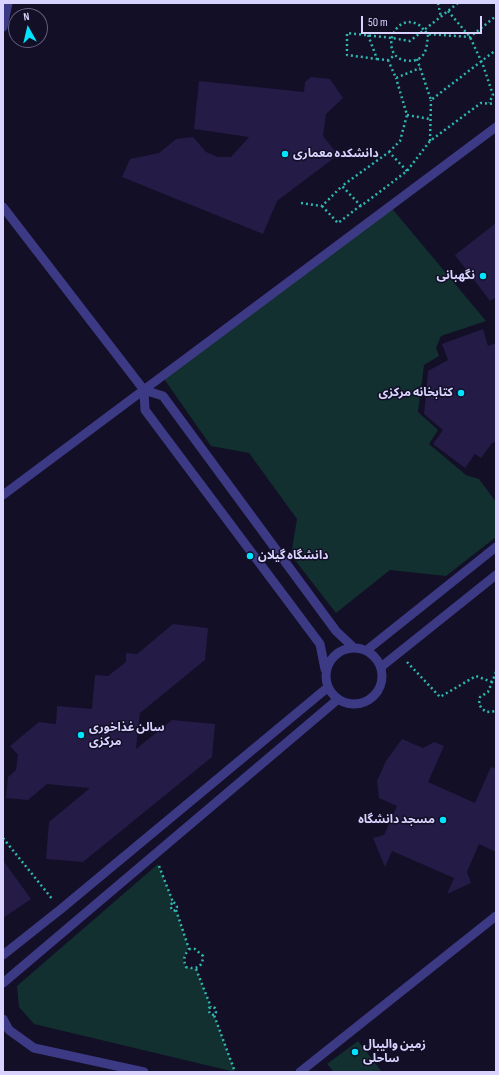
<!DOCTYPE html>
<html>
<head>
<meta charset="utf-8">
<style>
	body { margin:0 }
	#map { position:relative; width:499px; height:1075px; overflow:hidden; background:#130f26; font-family:"Sofia Sans Condensed",sans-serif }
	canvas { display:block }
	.frame { position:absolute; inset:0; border:4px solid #d9d4ff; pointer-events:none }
	.north { position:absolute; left:8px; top:8px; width:40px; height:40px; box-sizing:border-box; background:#130f26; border:1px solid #625e7d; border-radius:50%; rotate:352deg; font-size:11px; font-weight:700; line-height:16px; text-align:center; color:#d9d4ff }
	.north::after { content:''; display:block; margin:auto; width:14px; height:18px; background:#00e5ff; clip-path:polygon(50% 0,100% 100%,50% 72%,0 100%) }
	.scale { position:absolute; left:361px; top:16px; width:121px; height:18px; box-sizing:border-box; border:2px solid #d9d4ff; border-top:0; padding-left:5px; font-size:12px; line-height:14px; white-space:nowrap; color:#d9d4ff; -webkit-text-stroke:3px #130f26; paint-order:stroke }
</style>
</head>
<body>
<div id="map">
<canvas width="499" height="1075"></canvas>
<div class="frame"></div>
<div class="north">N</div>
<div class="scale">50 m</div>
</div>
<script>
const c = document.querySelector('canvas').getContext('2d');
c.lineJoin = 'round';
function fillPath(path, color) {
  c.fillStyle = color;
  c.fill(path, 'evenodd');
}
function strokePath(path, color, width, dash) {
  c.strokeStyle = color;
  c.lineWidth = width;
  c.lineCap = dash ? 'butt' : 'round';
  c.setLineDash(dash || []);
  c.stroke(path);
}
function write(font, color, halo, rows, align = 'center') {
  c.font = font + ' "Sofia Sans Condensed","Noto Sans Arabic",sans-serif';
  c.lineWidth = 3;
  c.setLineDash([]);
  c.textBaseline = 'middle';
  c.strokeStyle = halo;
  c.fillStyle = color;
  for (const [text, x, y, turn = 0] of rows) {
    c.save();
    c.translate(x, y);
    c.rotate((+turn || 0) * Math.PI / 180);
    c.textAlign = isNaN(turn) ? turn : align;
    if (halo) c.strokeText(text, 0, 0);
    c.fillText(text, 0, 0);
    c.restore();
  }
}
const green = new Path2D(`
	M390,206L486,321L441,336L436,348L439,356L424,365L418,412L438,430L429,444L466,475L479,479L496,502V537L446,576L390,570L336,613L291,555L297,519L249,453L211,446L162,376Z
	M158,864L173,902L170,906L171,909L173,911L176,910L188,947L183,961L186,967L196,969L211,1007L209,1011L210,1014L214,1015L235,1072L34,1024L19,1007L17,986Z
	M358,1041L382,1072H334L327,1064Z`);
const building = new Path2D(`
	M311,77L330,79L343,98L326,114L323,136L338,155L277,201L263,234L122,177L130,159L159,153L176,139L193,137L206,152L218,157H231L249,137L194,129L199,81L304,92L305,82Z
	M496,223V297L490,301L455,255Z
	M483,329L488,346L496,343V442L492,443L481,458L475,454L465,468L433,444L443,430L424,414L428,371L448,360L442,344Z
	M173,624L208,628L205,660L140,713L136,749L172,720L215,724L212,757L83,862L46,859L49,822L90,788L47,784L28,800L6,798L8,777L16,770L18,755L10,746L39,722L56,724L57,706L92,709L95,675L108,676L126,662V653L137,654Z
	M402,739L423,748L434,742L444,746L428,782L475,803L491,767L496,769V852L479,844L467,872L471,883L447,894L454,878L392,851L385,867L373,838L384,835L397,806L379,798L377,781L386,761Z
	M3,860L31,899L3,918Z`);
const path = new Path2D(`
	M438,3L441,17
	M458,3L424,30L428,34L470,37L496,16
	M448,11L470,37L483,65L493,95L489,103
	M368,35L377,59L347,55V33L392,38L410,41L424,30C422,28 420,25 417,24C394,13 380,53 403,60C408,61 412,61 416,60C427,56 427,45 428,34
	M377,59L388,60L395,55
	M417,59L431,100L496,50
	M388,60L396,78L420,68
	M407,115L430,119
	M430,141L431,100
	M389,152L400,141L407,115L396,78
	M407,171L389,152L342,186L361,206L407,171L430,141L481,103L496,104
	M301,203L322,206L342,186
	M322,206L338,223L360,206
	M407,662L440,697L476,676L492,682
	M496,672L488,692L480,697L479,704L482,709L487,712L496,711
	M3,838L53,900
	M159,866L173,902L170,906L173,911L176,910L177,907L176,904L173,902
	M176,910L189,949C184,956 183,959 186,967C196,970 203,967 203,956L195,949H189
	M196,969L211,1007
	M214,1015L210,1014L209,1011V1008L212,1007L215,1008L216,1012L214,1015L235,1072`);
const lane = new Path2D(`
	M3,27L8,3
	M3,207L144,390
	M3,495L496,127
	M326 676a28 28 0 1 1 56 0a28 28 0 1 1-56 0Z
	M367,650L496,547
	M381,667L496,575
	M325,669L320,644L145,410L144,390L163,396L336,631L353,647
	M3,955L61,909L327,688
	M3,983L337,700
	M3,1019L9,1030L34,1048L144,1072
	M300,1072L496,916`);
const markers = [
	[285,154,4,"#00e5ff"],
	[483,276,4,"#00e5ff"],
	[461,393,4,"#00e5ff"],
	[250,556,4,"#00e5ff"],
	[81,735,4,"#00e5ff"],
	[443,820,4,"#00e5ff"],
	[355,1052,4,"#00e5ff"]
];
const poiNames = [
	["دانشکده معماری",293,154],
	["نگهبانی",475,276,"right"],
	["کتابخانه مرکزی",453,393,"right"],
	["دانشگاه گیلان",258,556],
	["سالن غذاخوری",89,728],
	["مرکزی",89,742],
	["مسجد دانشگاه",435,820,"right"],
	["زمین والیبال",363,1045],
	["ساحلی",363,1059]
];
fillPath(green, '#12302f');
fillPath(building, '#241b47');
strokePath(path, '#2fb8b0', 2.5, [2, 3]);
strokePath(lane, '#3d3a85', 9);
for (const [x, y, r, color] of markers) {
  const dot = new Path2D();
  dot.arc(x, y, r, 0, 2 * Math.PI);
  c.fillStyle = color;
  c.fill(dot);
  strokePath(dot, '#130f26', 1.5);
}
write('bold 12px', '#d9d4ff', '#130f26', poiNames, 'left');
</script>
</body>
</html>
